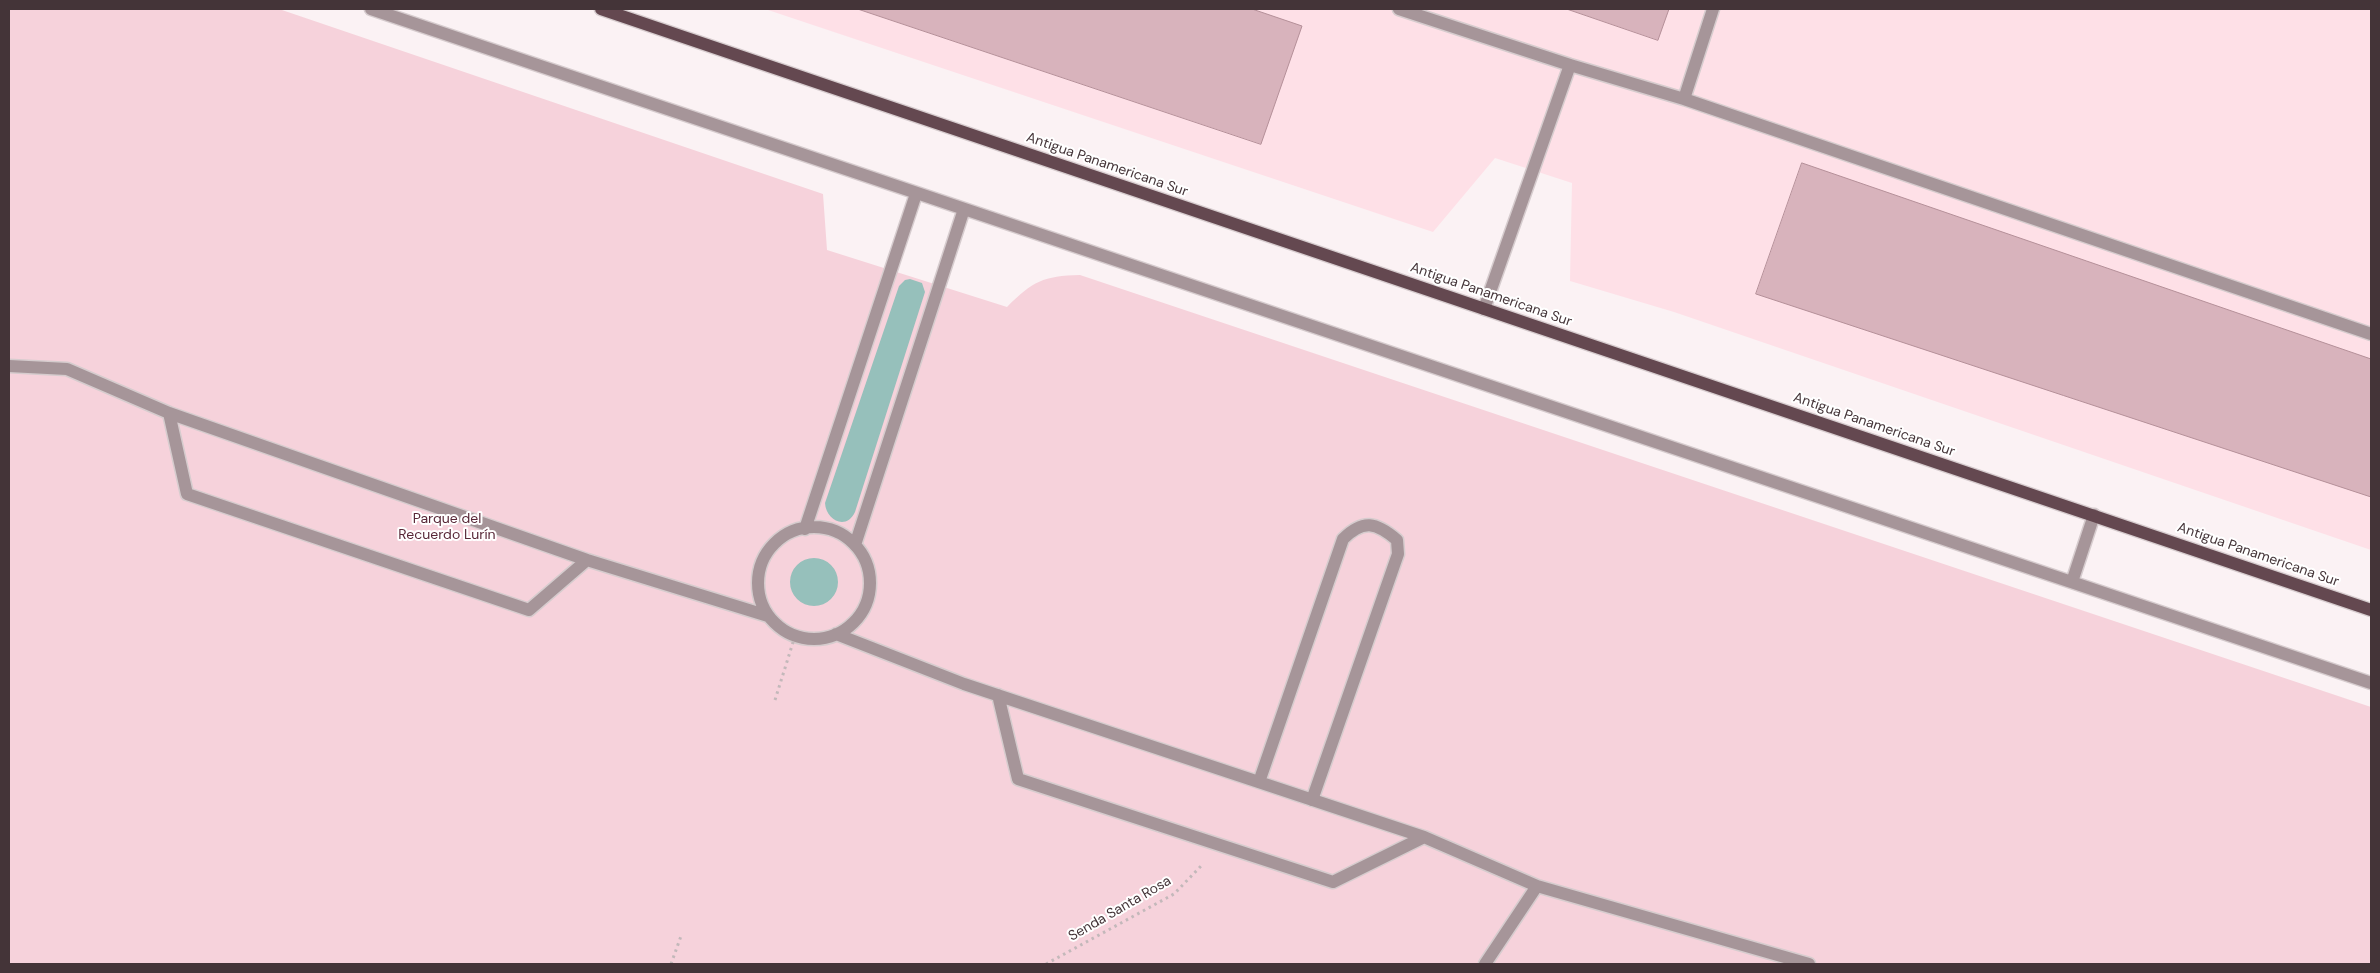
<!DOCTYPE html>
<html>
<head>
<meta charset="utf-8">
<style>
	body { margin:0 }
	#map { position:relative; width:2380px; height:973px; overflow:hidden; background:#fbf2f4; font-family:"DM Sans",sans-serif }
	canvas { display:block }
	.frame { position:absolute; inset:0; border:10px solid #443438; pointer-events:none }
</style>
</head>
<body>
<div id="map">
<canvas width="2380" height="973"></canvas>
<div class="frame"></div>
</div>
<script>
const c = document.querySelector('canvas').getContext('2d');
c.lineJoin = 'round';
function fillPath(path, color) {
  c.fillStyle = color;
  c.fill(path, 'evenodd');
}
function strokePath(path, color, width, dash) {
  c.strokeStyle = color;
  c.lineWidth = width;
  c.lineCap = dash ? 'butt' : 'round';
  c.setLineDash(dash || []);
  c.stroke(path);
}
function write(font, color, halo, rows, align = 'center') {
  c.font = font + ' "DM Sans",sans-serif';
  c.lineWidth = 4;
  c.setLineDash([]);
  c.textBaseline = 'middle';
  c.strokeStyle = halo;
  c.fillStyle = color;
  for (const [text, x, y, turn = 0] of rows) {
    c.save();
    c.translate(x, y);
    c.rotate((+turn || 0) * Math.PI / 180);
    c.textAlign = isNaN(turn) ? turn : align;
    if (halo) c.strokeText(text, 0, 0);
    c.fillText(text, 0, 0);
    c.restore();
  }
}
const built = new Path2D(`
	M765,9H2371V550L1674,312L1570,281L1572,183L1495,158L1433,232Z`);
const green = new Path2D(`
	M9,9H279L823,194L827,250L1007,307C1033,281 1043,276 1080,275L2371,707V964H9Z`);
const water = new Path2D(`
	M910,279L922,283L925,292L855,512C846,531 826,520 825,503L899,286L905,280Z
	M790 582a24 24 0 1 1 48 0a24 24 0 1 1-48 0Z`);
const building = new Path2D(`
	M858,9H1252L1302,26L1261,144Z
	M1567,9H1669L1658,40Z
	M1802,163L2371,359V497L1756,294Z`);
const path = new Path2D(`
	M775,700L795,636
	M671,964L681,936
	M1046,964L1174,894L1202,865`);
const minor = new Path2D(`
	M371,9L2371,683
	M1399,9L1570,65L1684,99L2371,334
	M1684,99L1713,9
	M1484,309L1570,65
	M9,366L67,369L169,413L587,560L768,616
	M169,413L187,494L529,610L587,560
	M758 583a56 56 0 1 1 112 0a56 56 0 1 1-112 0Z
	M805,529L916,194
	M855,545L964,209
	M2072,582L2094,515
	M836,634L964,684L1424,837L1537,886L1809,964
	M998,695L1018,779L1333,882L1424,837
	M1259,782L1343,539C1363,519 1376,522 1397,540L1398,554L1312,800
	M1485,964L1537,886`);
const major = new Path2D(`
	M601,9L2371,610`);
const streetNames = [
	["Antigua Panamericana Sur",1107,165,19],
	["Antigua Panamericana Sur",1491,295,19],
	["Antigua Panamericana Sur",1874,425,19],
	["Antigua Panamericana Sur",2258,555,19],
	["Senda Santa Rosa",1120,909,-30]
];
const parkNames = [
	["Parque del",447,519],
	["Recuerdo Lurín",447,535]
];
fillPath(built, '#fee0e7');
fillPath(green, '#f6d2db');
fillPath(water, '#96c0bb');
fillPath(building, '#d8b3bc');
strokePath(building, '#b59099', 1);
strokePath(minor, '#d6ccce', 15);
strokePath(major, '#d6ccce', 15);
strokePath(path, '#c3b8ba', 3, [2.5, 4]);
strokePath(minor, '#a69599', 12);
strokePath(major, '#644850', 12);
write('14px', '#443438', '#fff', streetNames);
write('14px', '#582737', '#fff', parkNames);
</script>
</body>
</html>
